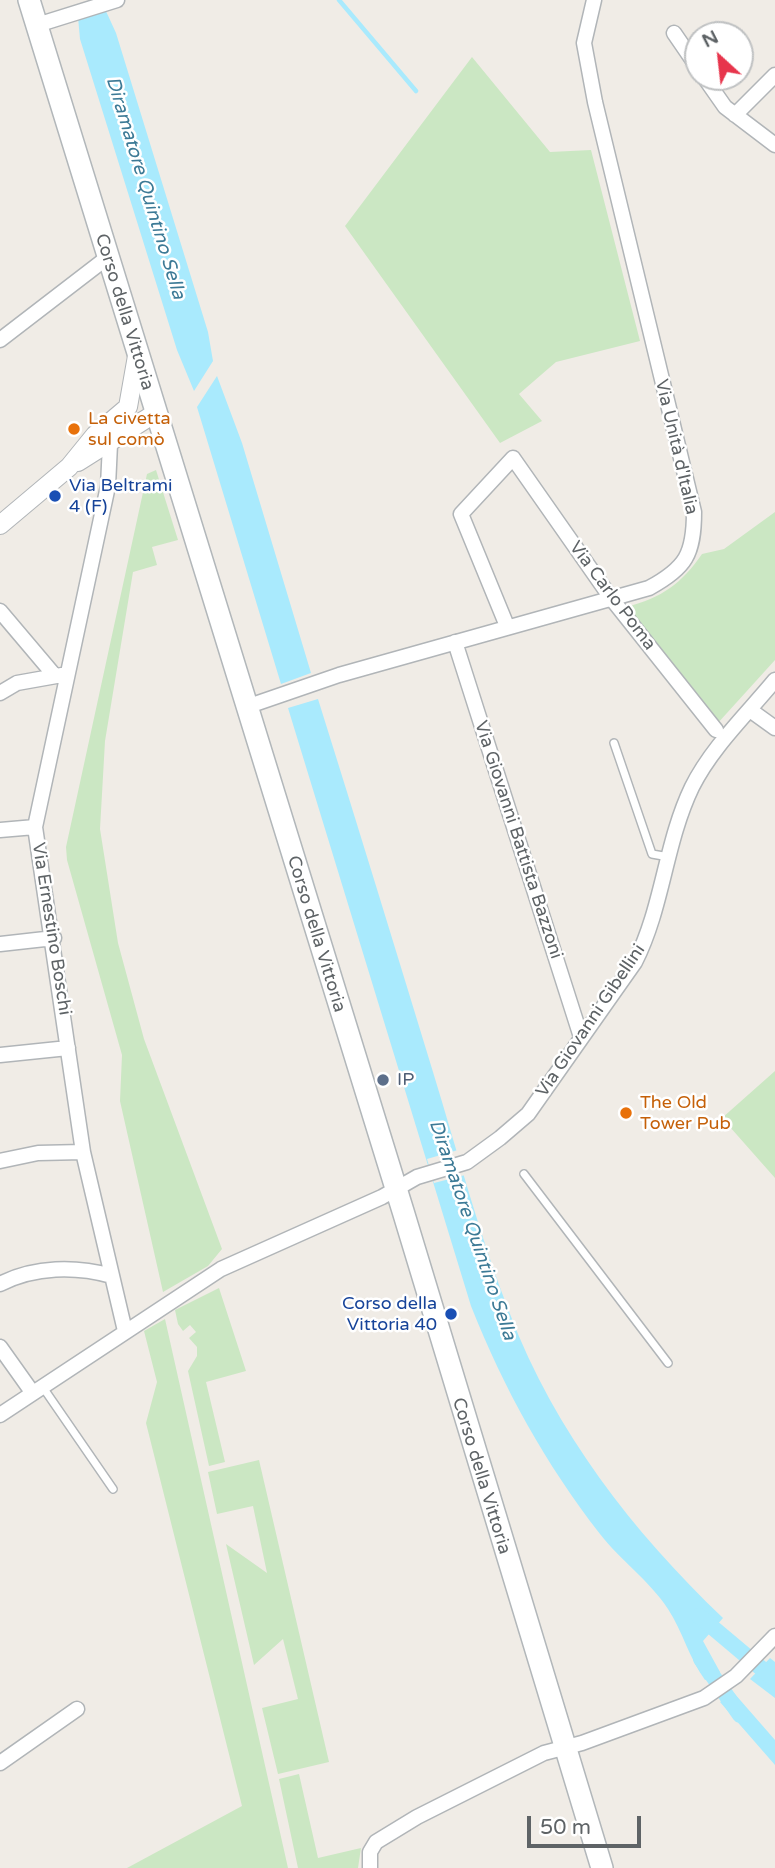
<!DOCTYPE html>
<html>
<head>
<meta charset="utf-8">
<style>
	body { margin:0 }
	#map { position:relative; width:775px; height:1868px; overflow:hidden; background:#f0ece6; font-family:"Varela Round",sans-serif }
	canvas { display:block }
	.north { position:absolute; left:684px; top:21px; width:70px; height:70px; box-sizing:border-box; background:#fff; border:2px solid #bfc1c2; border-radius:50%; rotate:333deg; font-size:19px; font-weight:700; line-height:28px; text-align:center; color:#5e6366 }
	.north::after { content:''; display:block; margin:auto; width:24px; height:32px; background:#e7354c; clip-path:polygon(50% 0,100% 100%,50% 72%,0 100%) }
	.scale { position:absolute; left:527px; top:1816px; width:114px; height:32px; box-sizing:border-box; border:4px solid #5e6366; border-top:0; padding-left:9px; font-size:21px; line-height:24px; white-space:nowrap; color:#5e6366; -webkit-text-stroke:5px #fff; paint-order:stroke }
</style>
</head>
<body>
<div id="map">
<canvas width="775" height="1868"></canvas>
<div class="north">N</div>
<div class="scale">50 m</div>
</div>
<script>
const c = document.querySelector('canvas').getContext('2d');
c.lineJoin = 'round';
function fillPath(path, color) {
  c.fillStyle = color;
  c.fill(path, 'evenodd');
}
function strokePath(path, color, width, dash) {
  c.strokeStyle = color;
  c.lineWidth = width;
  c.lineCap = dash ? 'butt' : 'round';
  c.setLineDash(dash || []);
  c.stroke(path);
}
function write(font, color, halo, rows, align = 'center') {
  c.font = font + ' "Varela Round",sans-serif';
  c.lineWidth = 5;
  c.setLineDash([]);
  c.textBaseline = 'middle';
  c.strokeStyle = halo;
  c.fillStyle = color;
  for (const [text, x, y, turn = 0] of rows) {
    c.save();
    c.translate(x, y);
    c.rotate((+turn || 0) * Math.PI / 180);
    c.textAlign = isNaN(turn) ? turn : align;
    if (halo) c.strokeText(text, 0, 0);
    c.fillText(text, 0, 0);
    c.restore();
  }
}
const green = new Path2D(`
	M472,57L550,152L591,150L640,341L556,362L519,394L542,421L500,443L345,226Z
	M156,470L178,540L152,547L157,565L133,572L105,741L100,829L118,943L144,1039L222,1249L208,1266L163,1292L120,1101L122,1055L67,860L66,847L147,474Z
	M775,512V660L717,724L626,607C662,598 682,583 702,554L724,549Z
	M775,1071V1178L722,1118Z
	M219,1288L246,1371L206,1382L225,1462L209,1466L188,1371L197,1356V1347L189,1338L196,1332L190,1325L183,1331L178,1324L175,1310Z
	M165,1319L288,1868H127L242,1806L146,1423L157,1382L144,1331Z
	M259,1460L329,1762L278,1774L262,1708L298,1699L283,1639L254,1665L226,1544L267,1573L253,1506L217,1514L208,1472Z
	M299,1774L318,1858L361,1848L358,1868H298L279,1779Z`);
const water = new Path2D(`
	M105,9L116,33L208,332L213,361L194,391L177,350L80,39L78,17Z
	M217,376L242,443L311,673L281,684L197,407Z
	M318,699C357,823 395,948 433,1072C458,1153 479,1235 510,1314C555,1432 633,1532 723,1618L703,1641L720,1672L705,1680C689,1658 683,1632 668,1609C650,1581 620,1560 600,1534C545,1463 504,1389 471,1306L288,708Z
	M770,1658L775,1662V1698L750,1679Z
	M734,1693L775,1740V1765L720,1702Z`);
const pier = new Path2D(`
	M458,1150L465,1175L434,1183L427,1159Z`);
const stream = new Path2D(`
	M339,0L416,91`);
const canal = new Path2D(`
	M699,1616L775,1680
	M701,1659L740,1715`);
const service = new Path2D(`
	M614,743L652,854L669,857
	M524,1174L668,1363
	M42,1386L113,1489`);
const minor = new Path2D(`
	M37,25L117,0
	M674,33L698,68
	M704,77L725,107L775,145
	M735,115L775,75
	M0,340L108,257
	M110,444L108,486L35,827L83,1152L125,1331
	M0,611L55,676
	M507,626L461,514L513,458L611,598L716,730
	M455,642L581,1037
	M0,693L17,683L62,675
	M246,707L339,675L649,588C686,568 694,554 694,512L595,102L584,43L594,0
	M750,710L775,728
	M0,830L35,827
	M0,944L54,938
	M0,1055L68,1048
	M0,1161L38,1153L83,1152
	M0,1284C35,1266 76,1266 112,1276
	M0,1347L32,1392
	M0,1415L221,1269L382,1197L417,1177L467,1162L500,1138L528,1114L635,962C663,907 665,843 692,787C712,747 747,714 775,680
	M0,1763L77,1709
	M370,1868V1852L376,1842L417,1817L544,1753L582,1743L704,1698L736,1676L775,1636`);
const tertiary = new Path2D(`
	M78,462L154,414
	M0,525L69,467L95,435L128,407L137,356`);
const secondary = new Path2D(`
	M29,0L403,1211L602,1868`);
const markers = [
	[74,429,7,"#e8710a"],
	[55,496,7,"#1a4fb4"],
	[383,1080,7,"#5c6f8a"],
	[626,1113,7,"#e8710a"],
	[451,1314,7,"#1a4fb4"]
];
const streetNames = [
	["Corso della Vittoria",124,312,73],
	["Via Unità d'Italia",676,447,77],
	["Via Carlo Poma",612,596,53],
	["Via Giovanni Battista Bazzoni",518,840,72],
	["Via Ernestino Boschi",51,929,81],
	["Corso della Vittoria",316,934,73],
	["Via Giovanni Gibellini",591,1021,-56],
	["Corso della Vittoria",481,1476,73]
];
const foodNames = [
	["La civetta",88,419],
	["sul comò",88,440],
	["The Old",640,1103],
	["Tower Pub",640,1124]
];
const transitNames = [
	["Via Beltrami",69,486],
	["4 (F)",69,507],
	["Corso della",437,1304,"right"],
	["Vittoria 40",437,1325,"right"]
];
const serviceNames = [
	["IP",397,1080]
];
const waterNames = [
	["Diramatore Quintino Sella",145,188,73],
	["Diramatore Quintino Sella",472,1230,71]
];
fillPath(green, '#cbe7c3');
fillPath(water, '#a9eafd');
fillPath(pier, '#f0ece6');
strokePath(stream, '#a9eafd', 4.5);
strokePath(canal, '#a9eafd', 16);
strokePath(service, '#b1b5b8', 10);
strokePath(minor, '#b1b5b8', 17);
strokePath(tertiary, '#b1b5b8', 20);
strokePath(secondary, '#b2b7ba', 24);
strokePath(service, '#fff', 7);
strokePath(minor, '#fff', 14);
strokePath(tertiary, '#fff', 18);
strokePath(secondary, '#fff', 21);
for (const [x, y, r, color] of markers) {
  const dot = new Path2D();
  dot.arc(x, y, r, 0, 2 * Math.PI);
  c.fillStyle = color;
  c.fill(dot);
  strokePath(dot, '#fff', 2.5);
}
write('18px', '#5e6366', '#fff', streetNames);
write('18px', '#c56008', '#fff', foodNames, 'left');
write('18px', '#164399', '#fff', transitNames, 'left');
write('18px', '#4e5e75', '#fff', serviceNames, 'left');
write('italic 19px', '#3c7a96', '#fff', waterNames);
</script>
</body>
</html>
